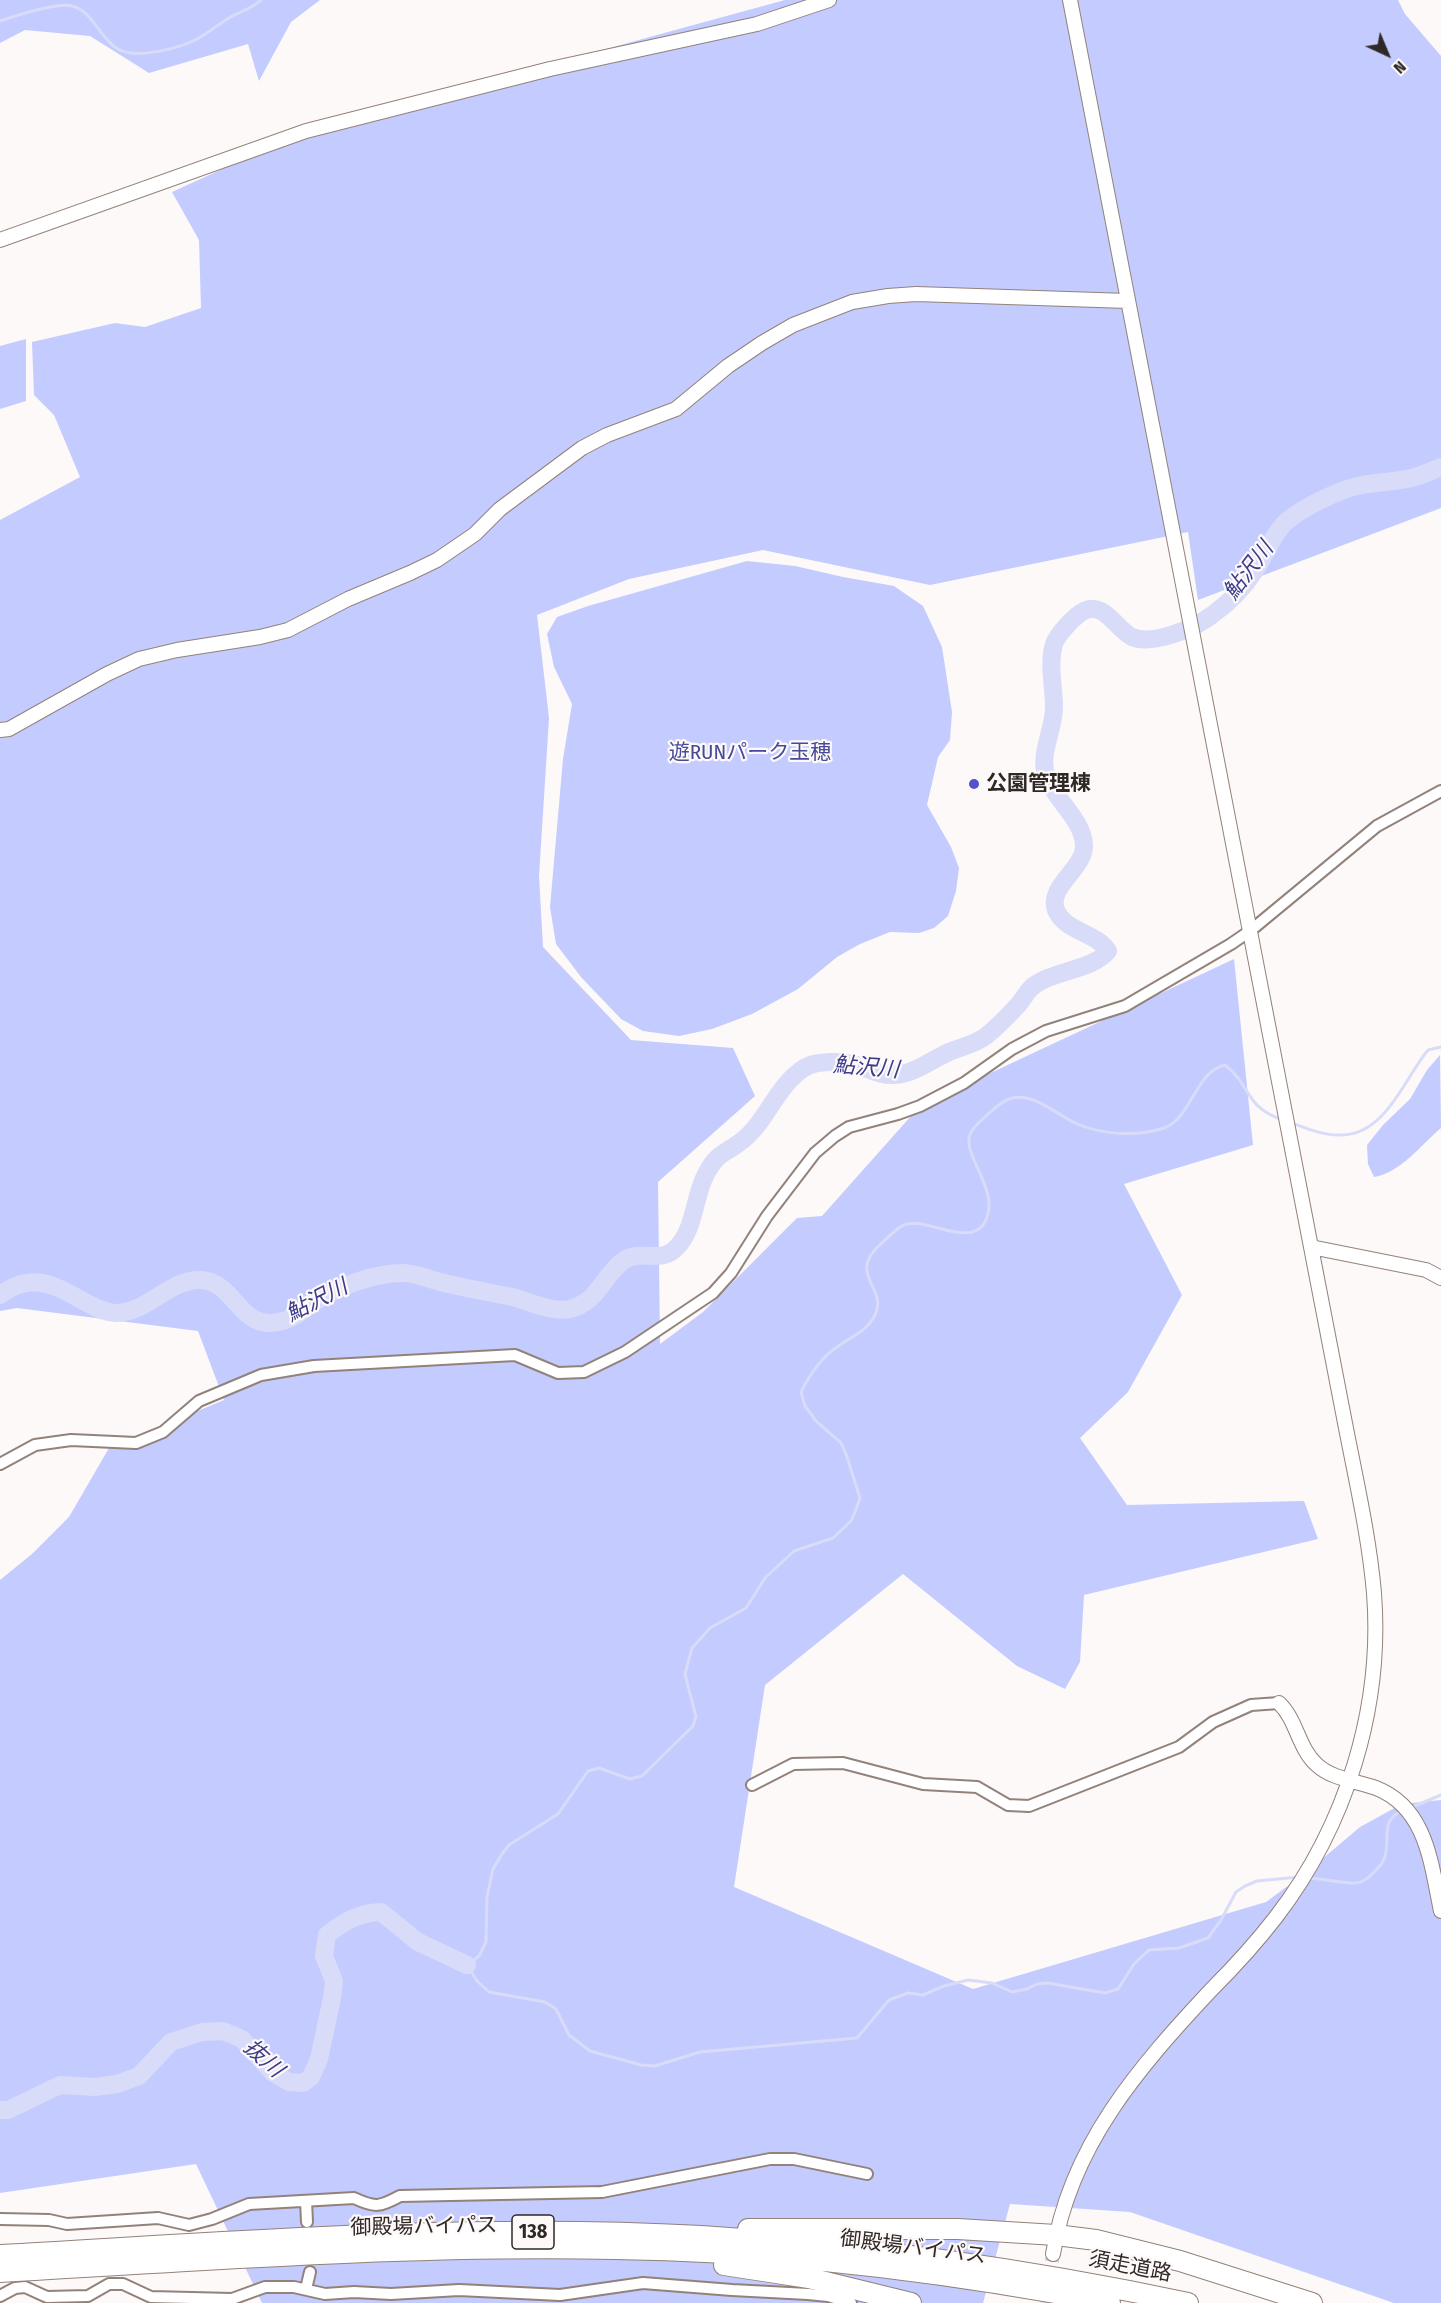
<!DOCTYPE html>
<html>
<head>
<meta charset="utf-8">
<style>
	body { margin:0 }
	#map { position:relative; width:1441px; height:2303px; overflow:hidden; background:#fdf9f8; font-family:"Fira Sans Condensed",sans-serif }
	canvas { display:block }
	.north { position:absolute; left:1357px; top:24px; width:60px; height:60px; -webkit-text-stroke:4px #fdf9f8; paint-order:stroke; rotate:136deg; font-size:16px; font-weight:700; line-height:24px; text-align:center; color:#2f2926 }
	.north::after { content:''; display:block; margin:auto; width:21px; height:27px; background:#2f2926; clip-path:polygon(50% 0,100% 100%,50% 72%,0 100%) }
</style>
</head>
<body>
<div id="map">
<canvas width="1441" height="2303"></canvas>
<div class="north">N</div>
</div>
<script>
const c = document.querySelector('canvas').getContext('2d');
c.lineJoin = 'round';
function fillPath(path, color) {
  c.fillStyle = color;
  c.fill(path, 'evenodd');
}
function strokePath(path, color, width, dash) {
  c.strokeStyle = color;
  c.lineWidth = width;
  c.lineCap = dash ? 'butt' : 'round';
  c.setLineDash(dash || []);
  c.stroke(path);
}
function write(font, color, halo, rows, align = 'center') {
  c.font = font + ' "Fira Sans Condensed","Noto Sans JP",sans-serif';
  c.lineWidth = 4.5;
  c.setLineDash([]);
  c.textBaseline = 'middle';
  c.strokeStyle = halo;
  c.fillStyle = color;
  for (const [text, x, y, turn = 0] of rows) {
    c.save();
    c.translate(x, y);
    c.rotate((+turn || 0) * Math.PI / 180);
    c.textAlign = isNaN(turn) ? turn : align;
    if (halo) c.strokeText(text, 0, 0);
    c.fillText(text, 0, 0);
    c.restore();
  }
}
const green = new Path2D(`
	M0,0H320L291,22L259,81L248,44L149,73L90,36L25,30L0,43Z
	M785,0H1398L1405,14L1441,56V508L1198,600L1188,532L930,585L763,550L629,579L537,615L549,718L539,876L543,947L631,1040L733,1048L755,1096L658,1182L660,1344L703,1312L797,1218L822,1216L920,1106L1234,959L1253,1145L1124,1184L1182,1295L1128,1392L1080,1438L1127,1505L1304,1501L1318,1539L1084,1595L1080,1662L1065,1689L1017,1666L903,1574L765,1685L734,1887L973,1989L1266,1902L1308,1871L1360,1827L1402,1804L1441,1800V2303H1394L1130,2212L1010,2204L983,2303H262L196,2164L0,2193V1580L32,1554L69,1517L109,1448L224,1400L198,1331L17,1308L0,1311V520L80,477L54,415L34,395L32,342L115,323L145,327L201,308L199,240L172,192L306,131Z
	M26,339V401L0,409V346Z
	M747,561L795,566L843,577L894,586L923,606L942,647L952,712L950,740L938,757L927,805L951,847L959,868L956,891L948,916L934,928L919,933L890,932L860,944L837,957L798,989L752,1014L712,1029L679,1036L643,1031L621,1019L581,977L556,944L550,907L563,759L572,704L554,667L547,634L557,617L588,606Z
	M1440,1055L1441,1128C1421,1145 1400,1173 1374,1177L1368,1164L1367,1145L1383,1125L1410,1099L1427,1070Z`);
const stream = new Path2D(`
	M0,21C15,16 57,2 72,6C93,11 100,39 118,49C136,60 181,48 199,38C209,32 219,24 229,18C240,12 253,8 261,0
	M1283,1120C1244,1107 1252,1086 1225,1065C1195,1072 1191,1119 1164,1128C1136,1137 1102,1135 1075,1123C1056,1114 1032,1091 1009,1099C1001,1102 993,1110 987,1115C982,1120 975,1125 971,1132C959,1154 1002,1189 985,1222C970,1249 925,1216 904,1225C896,1228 889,1237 883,1242C844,1274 889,1288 875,1315C867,1331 851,1337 837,1347C822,1357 809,1376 801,1392L805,1406L816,1421L841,1443L846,1454L860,1498L855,1512L851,1521L833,1538L794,1551L765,1578L746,1608L710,1628L692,1648L685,1674L696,1717L693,1726L642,1776L630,1779L599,1768L588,1771L558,1814L509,1845L502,1854L493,1869L487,1897L486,1942L479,1956L467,1965L477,1981L489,1992L545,2002L556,2009L569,2035L590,2051L641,2065L655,2066L700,2052L857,2038L889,2000L908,1993L923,1995L944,1986L968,1980L992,1983L1012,1992L1027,1989L1037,1984L1048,1983L1105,1993L1118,1989L1134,1964L1149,1950L1179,1948L1208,1938L1221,1920L1236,1892L1245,1886L1257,1881L1299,1877
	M1292,1123C1308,1129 1325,1136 1342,1135C1386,1134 1404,1079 1428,1050L1441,1047
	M1410,1808L1441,1795
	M1308,1878C1324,1879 1341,1883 1356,1883C1362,1883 1368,1878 1372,1874C1376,1870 1382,1865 1384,1859C1392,1839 1378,1821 1403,1810`);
const river = new Path2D(`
	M0,1295C35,1269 58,1288 91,1305C99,1309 107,1313 116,1313C148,1313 170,1278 202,1280C238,1283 239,1336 286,1320C296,1317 306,1308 314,1302C341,1286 370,1274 401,1273C414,1272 428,1279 440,1282C464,1288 488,1292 512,1297C529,1301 551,1313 570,1309C598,1302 602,1277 623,1261C641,1248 661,1265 677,1247C695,1229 694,1196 706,1174C717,1153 723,1155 739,1143C767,1123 775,1087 804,1068C817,1060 842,1061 856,1065C869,1069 880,1076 894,1075C914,1074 931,1060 949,1052C961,1047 976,1044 986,1036C997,1027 1009,1015 1019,1004C1023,999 1027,992 1031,988C1051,970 1092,971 1108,951C1096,932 1065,932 1056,910C1047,886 1085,869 1084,845C1083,820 1056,801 1047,778C1038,755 1054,731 1054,707C1054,686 1048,665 1054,644C1057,635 1075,615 1084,611C1104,601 1116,629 1132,637C1152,646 1195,628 1212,615C1229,603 1245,586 1256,569C1265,555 1271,539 1282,526C1296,510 1340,489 1362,485C1378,482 1395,482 1411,478C1421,476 1431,471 1441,467
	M0,2110H8L60,2085L95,2087L117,2084L139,2076L171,2042L202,2032L223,2031L242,2039L273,2073L289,2082L303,2083L311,2077L319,2059L332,1998L334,1981L324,1956L327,1935C344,1921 359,1913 381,1912L418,1942L467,1965`);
const tertiaryTunnel = new Path2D(`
	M1046,2303L1053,2254`);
const minor = new Path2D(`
	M0,1464L35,1445L71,1440L136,1443L163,1432L199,1401L261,1375L314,1366L515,1355L558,1373L584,1372L625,1352L713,1293L731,1273L767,1216L815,1153L835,1136L849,1127L898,1114L920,1106L964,1083L1012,1049L1046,1031L1125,1006L1231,944L1250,931L1377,826L1441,791
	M752,1785L793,1764L843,1763L923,1784L977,1787L1008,1805L1029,1806L1179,1747L1213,1722L1251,1705L1279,1703
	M306,2201L307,2222
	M0,2219L49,2220L67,2224L158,2218L189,2225L212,2219L249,2204L354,2198C375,2208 380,2207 400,2196L602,2192L770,2159H794L867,2174
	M306,2289L310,2272
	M0,2296L15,2288L25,2287L47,2297L88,2296L109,2284H123L151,2297L232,2299L265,2287H294L325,2294L354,2292L391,2294L459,2290L560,2295L643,2283L732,2290L808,2294L828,2296L851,2303`);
const tertiary = new Path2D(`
	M0,240L306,131L550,69L757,24L829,0
	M0,730L9,729L107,674L139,659L177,650L260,637L288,630L348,599L410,573L437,560L475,534L500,509L582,448L607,435L676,409L728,366L762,343L793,325L852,302L888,296L916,294L1128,301
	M1311,1247L1426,1270L1441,1278
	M1279,1703C1297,1720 1298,1748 1317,1765C1332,1779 1357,1781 1376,1788C1427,1808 1431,1864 1441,1911
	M1053,2254C1070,2146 1139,2067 1211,1990C1234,1967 1256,1943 1276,1917C1346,1826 1383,1708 1374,1593C1369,1536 1356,1480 1345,1423L1070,0`);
const motorway = new Path2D(`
	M748,2229H958L1056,2235L1096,2240L1180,2261L1312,2303
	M0,2255C233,2242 468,2223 701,2236C864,2246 1028,2269 1188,2303
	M724,2265L809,2278L911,2303
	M0,2272C205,2260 410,2245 615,2249C781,2251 948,2272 1110,2303`);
const markers = [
	[974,784,6,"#5353ca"]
];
const shields = [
	[533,2232,42]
];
const shieldNames = [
	["138",533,2232]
];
const parkNames = [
	["遊RUNパーク玉穂",750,753]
];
const poiNames = [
	["公園管理棟",986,784]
];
const streetNames = [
	["御殿場バイパス",424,2227,-1],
	["御殿場バイパス",913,2248,7],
	["須走道路",1130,2267,11]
];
const waterNames = [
	["鮎沢川",1249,571,-53],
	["鮎沢川",866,1068,5],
	["鮎沢川",317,1301,-27],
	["抜川",263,2059,42]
];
fillPath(green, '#c3cbff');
strokePath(stream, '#d8dcf8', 3);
strokePath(river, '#d8dcf8', 18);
strokePath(tertiaryTunnel, '#d4cfce', 14, [14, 7]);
strokePath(minor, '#92827a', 14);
strokePath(tertiary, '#92827a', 16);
strokePath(motorway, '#92827a', 22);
strokePath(minor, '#fff', 10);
strokePath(tertiary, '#fff', 14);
strokePath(motorway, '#fff', 20);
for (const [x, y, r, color] of markers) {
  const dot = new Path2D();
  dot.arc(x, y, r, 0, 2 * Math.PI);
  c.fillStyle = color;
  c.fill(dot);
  strokePath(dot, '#fdf9f8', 2);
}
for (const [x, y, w] of shields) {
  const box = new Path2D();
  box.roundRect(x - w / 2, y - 17, w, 34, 4.5);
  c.fillStyle = '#fdf9f8';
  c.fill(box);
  strokePath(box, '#2f2926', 1.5);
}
write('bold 20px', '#2f2926', null, shieldNames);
write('21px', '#464a98', '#fdf9f8', parkNames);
write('bold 21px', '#2f2926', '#fdf9f8', poiNames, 'left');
write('21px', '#2f2926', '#fdf9f8', streetNames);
write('italic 22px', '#3b3d8a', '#fdf9f8', waterNames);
</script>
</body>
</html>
